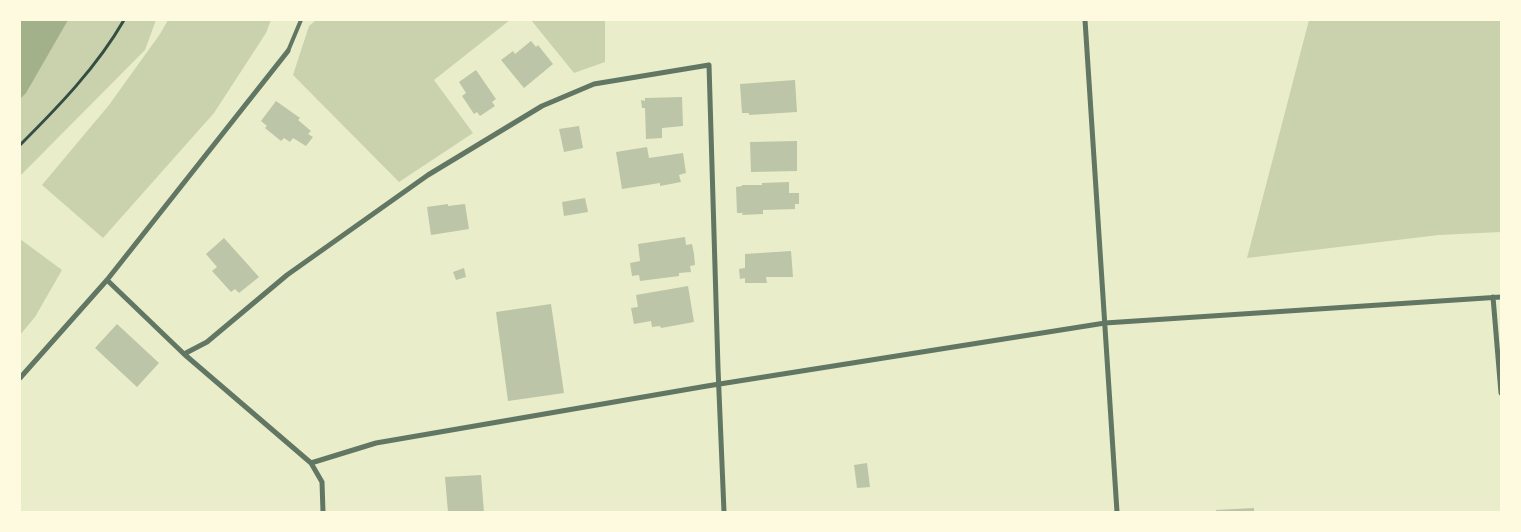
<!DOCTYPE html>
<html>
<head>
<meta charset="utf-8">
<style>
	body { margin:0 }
	#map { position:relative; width:1521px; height:532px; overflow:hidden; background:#e9edc9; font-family:"PT Sans Narrow",sans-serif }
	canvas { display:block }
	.frame { position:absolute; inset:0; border:21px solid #fefae0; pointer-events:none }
</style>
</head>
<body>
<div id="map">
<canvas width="1521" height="532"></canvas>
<div class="frame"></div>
</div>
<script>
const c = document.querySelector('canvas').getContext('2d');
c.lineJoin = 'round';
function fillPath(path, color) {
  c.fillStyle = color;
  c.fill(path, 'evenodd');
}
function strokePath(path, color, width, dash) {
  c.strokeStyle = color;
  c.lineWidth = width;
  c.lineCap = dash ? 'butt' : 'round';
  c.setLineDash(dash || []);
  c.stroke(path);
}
const green = new Path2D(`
	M20,20H156L145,50L20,176Z
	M168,20H271L266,33L214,113L103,238L42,185L109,105L160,34Z
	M316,20H510L434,80L473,133L399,182L293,75L309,26Z
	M531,20H605V62L574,73Z
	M1309,20H1501V232L1439,235L1247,258Z
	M20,239L62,270L35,317L20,335Z`);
const water = new Path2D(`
	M20,20H68L26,93L20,99Z`);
const building = new Path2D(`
	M531,41L536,47L538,45L553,64L524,88L501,60L513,51L515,54Z
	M476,70L496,99L492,102L495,106L480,116L477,112L474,114L462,96L466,93L459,82Z
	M795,80L797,112L749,115V113H742L740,84Z
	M682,97L683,126L662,128V138L646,139L645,108H642L641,100L645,101V98Z
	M276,101L300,118L298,120L311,131L308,134L313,137L306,146L293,138L290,142L284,138L281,141L265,128L267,126L261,121Z
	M579,126L583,148L564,152L559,129Z
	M797,141V171L751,172L750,142Z
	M647,147L649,158L683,153L686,173L679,175L681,182L660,186V183L622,189L616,152Z
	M789,182V193H799V204H795V209L763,210V214L742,215L743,213H737L736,187L742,186V185H762V183Z
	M585,198L588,212L564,216L562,202Z
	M448,204V206L465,204L469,229L431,235L427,207Z
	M685,237L686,245L692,244L694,254L695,265L690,266L691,272L679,273V276L640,281L639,275L632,276L630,263L640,261L638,244Z
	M224,238L259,277L239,293L235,289L231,292L212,271L217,267L206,254Z
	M791,251L793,277H766L767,283H745V278L740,279L739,269L745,268V254Z
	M464,268L466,277L456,280L453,272Z
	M688,286L694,322L661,328L660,326L652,327L651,321L634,324L631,308L638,307L636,295Z
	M551,304L564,393L508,401L496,312Z
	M117,324L159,363L137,387L95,348Z
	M867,463L870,487L857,488L854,465Z
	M481,475L484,512H448L445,477Z
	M1254,508V512H1216V510Z`);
const path = new Path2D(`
	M20,145C58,107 97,67 124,20`);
const service = new Path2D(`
	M288,51L301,20`);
const minor = new Path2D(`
	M1085,20L1117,512
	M107,280L184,354L311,463L322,482L323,512
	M1493,297L1501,393
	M184,354L207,342L287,275L428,175L542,106L594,84L709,65L718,368L724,512
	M20,378L107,280L288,51
	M311,463L376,443L707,386L1105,323L1501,297`);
fillPath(green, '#cad2ad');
fillPath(water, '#a3b18a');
fillPath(building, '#bcc5a7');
strokePath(path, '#344e41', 3);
strokePath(service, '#617663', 4);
strokePath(minor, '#617663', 5);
</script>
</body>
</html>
